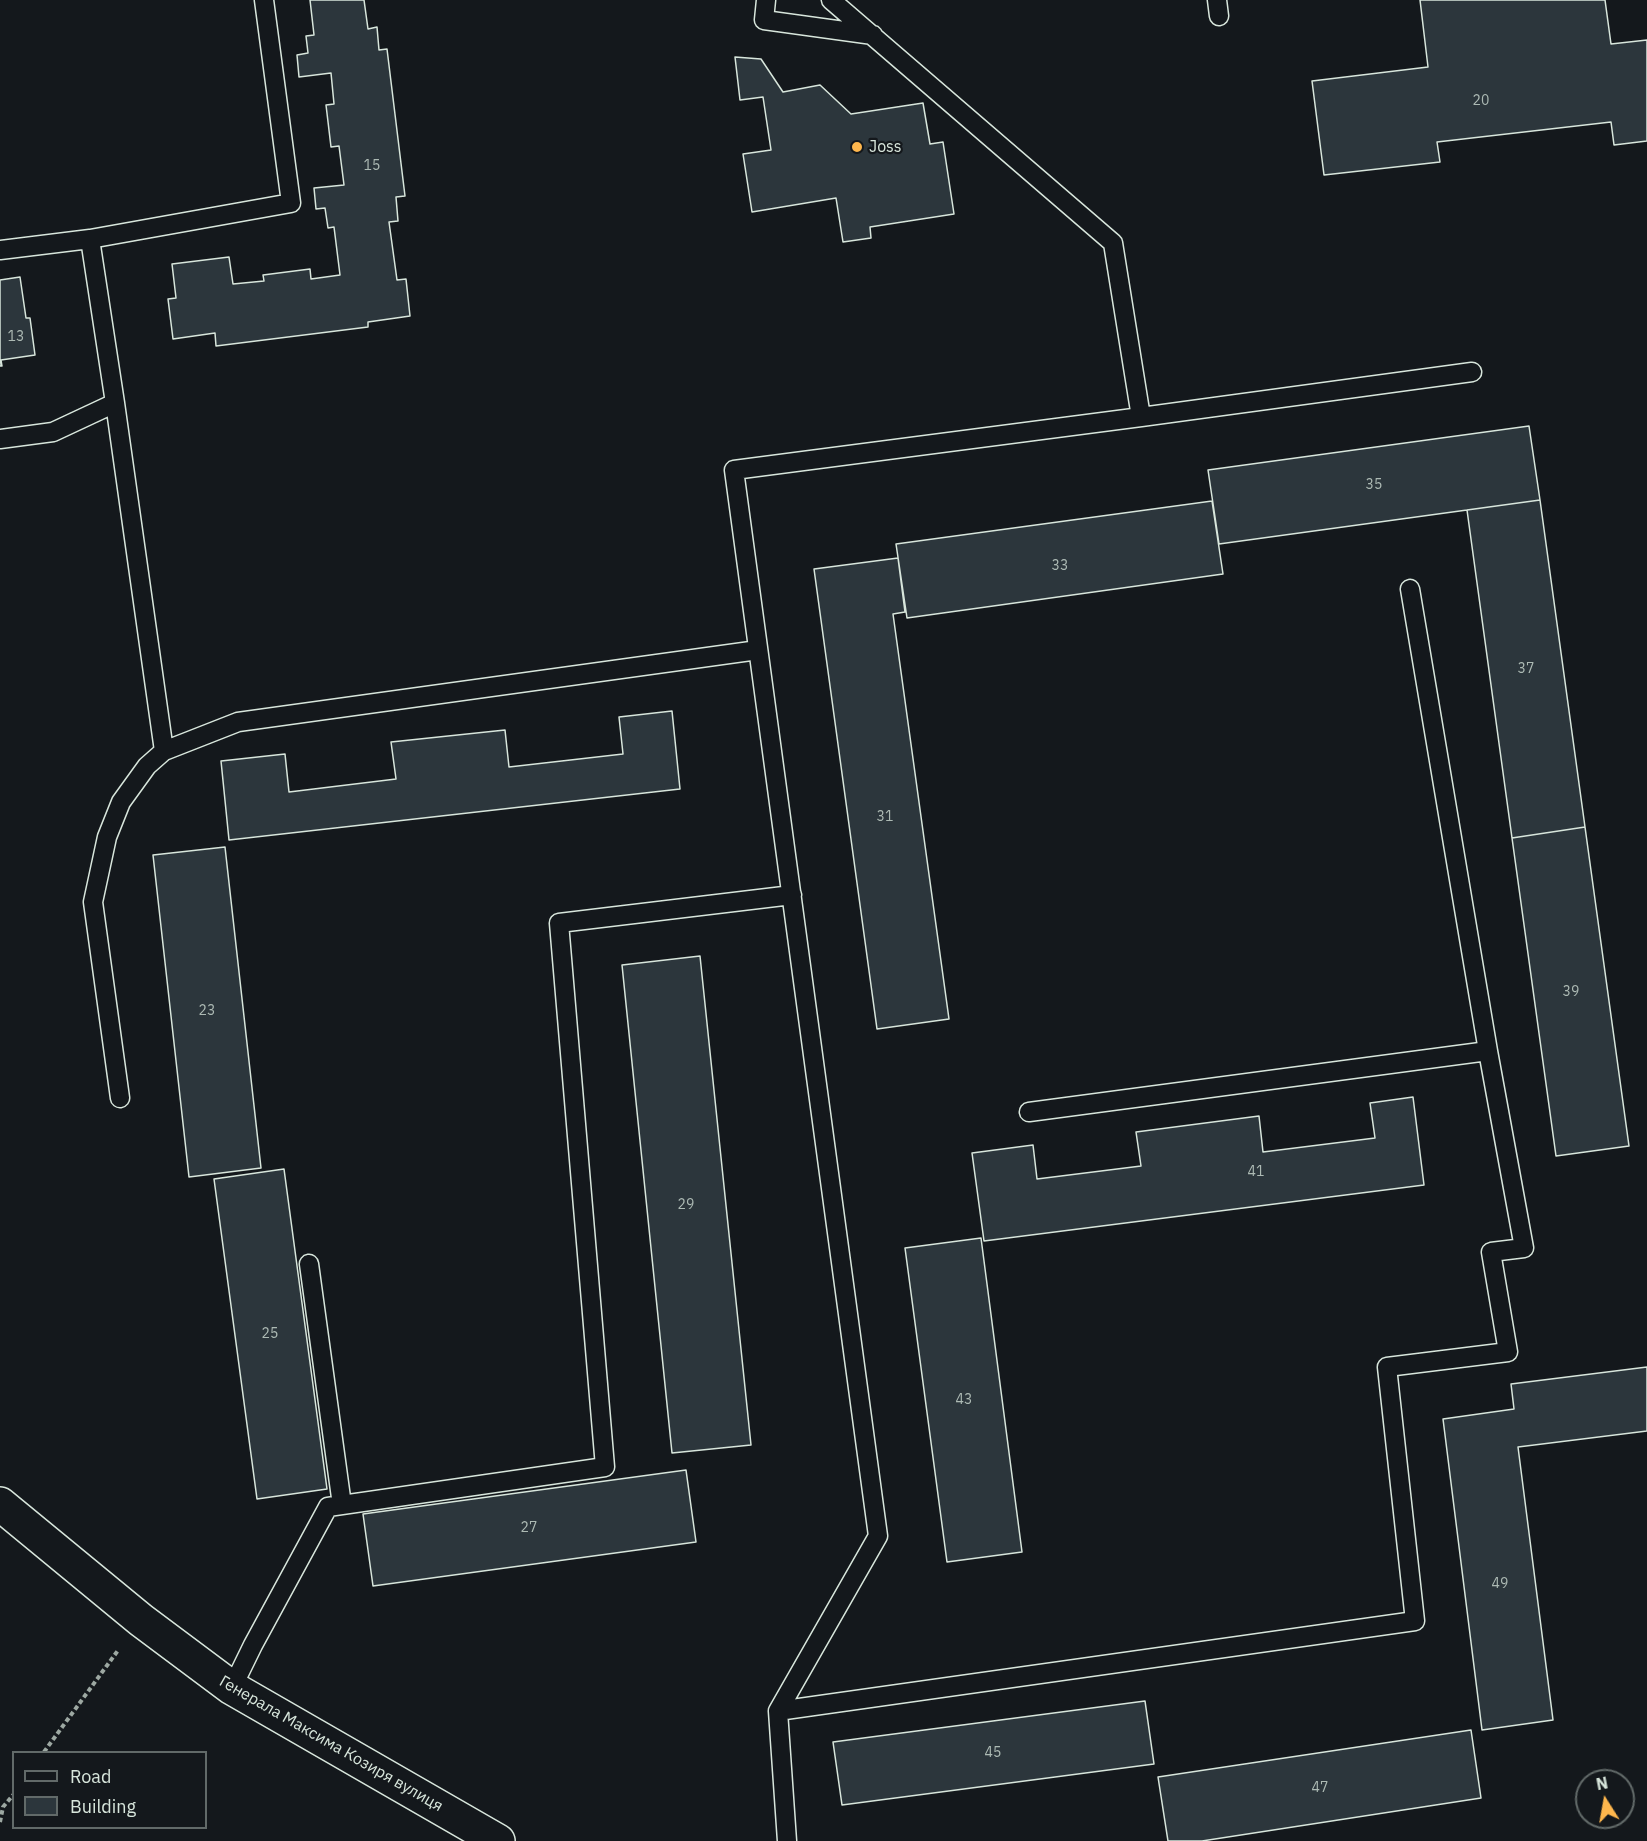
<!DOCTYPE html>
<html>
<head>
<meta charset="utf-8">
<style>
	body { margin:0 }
	#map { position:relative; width:1647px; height:1841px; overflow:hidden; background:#14181c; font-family:"IBM Plex Sans",sans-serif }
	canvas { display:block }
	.legend { position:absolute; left:12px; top:1751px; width:195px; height:78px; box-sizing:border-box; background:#14181c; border:2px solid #626a69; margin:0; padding:8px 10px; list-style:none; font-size:18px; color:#d8e6dc }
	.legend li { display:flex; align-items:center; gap:12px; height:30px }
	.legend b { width:30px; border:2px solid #626a69 }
	.north { position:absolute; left:1575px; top:1769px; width:60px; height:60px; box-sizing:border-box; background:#14181c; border:2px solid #626a69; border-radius:50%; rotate:349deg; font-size:16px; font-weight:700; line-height:24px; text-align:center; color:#d8e6dc }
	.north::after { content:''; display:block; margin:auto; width:21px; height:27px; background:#ffb74d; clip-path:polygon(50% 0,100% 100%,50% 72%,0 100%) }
</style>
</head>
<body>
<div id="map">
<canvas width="1647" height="1841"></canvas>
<ul class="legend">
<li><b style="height:8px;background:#14181c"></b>Road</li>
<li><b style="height:16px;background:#2c363c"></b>Building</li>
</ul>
<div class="north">N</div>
</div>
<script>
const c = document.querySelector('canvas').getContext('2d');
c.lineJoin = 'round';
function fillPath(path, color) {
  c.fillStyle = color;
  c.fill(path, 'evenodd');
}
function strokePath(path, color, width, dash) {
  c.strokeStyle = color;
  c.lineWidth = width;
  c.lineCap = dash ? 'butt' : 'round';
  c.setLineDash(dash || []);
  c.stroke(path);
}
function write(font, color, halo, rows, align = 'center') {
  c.font = font + ' "IBM Plex Sans",sans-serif';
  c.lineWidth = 4.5;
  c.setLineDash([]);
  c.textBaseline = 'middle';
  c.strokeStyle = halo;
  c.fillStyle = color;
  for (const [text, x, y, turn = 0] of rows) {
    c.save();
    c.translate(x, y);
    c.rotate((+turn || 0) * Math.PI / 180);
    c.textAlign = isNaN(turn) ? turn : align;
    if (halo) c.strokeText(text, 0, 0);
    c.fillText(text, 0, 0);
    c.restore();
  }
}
const building = new Path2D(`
	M310,0H364L368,29L377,27L379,50L387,49L405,196L396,197L398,221L389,222L397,280L406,279L410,316L368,322V327L216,346L215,333L173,339L168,299L176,298L172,264L229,257L233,284L264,281L263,275L310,269L311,279L340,275L334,227L328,228L325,208L316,209L314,188L344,185L339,146L331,147L326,105L334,104L331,73L299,77L297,55L308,53L306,36L314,35Z
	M1420,0H1605L1611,44L1647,40V141L1614,145L1611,122L1437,142L1440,162L1324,175L1312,81L1428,67Z
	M735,57L761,59L783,92L820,85L851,114L923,103L930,144L943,142L954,214L870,227L871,238L843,242L836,198L752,212L743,154L771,150L763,97L740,100Z
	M20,277L26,318H30L35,355L1,360L2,366H0V280Z
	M1529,426L1540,500L1219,544L1208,470Z
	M1540,500L1585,827L1512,838L1467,510Z
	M1212,501L1223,574L907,618L896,544Z
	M898,558L905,612L893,614L949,1019L877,1029L814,569Z
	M672,711L680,789L229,840L221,761L285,754L289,792L396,779L391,742L505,730L509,767L623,754L619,717Z
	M1585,827L1629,1146L1556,1156L1512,838Z
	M225,847L261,1168L189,1177L153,855Z
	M700,956L751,1445L672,1453L622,965Z
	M1413,1097L1424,1185L984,1241L972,1153L1033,1145L1037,1179L1141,1166L1136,1132L1259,1116L1263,1152L1375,1138L1370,1103Z
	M284,1169L327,1489L257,1499L214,1179Z
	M981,1238L1022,1552L947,1562L905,1248Z
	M1647,1367V1431L1518,1447L1553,1720L1482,1730L1443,1419L1514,1409L1511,1384Z
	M686,1470L696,1542L373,1586L363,1514Z
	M1145,1701L1154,1764L842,1805L833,1742Z
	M1471,1730L1481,1798L1202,1841H1168L1158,1777Z`);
const path = new Path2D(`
	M44,1752L119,1649
	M0,1822L3,1807L14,1794`);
const lane = new Path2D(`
	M766,0L764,20L873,35
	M1217,0L1219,16
	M0,250L90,239
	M1141,417L1472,372
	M0,439L53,432L115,403
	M1410,589L1488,1051
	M164,751L115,403L90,239L291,203L264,0
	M120,1098L93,902L107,837L121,802L147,766L164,751L238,722L758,650
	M309,1264L342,1505
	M232,1688L253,1645L328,1507L605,1467L559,923L792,895
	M778,1711L878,1536L734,470L1141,417L1113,243L831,0
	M787,1841L778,1711L1415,1621L1387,1367L1508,1352L1491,1252L1524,1248L1488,1051L1029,1112`);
const street = new Path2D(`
	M0,1504L141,1620L232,1688L498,1841`);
const markers = [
	[857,147,6,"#ffb74d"]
];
const numberNames = [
	["20",1481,101],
	["15",372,166],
	["13",16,337],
	["35",1374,485],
	["33",1060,566],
	["37",1526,669],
	["31",885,817],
	["39",1571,992],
	["23",207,1011],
	["41",1256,1172],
	["29",686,1205],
	["25",270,1334],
	["43",964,1400],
	["27",529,1528],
	["49",1500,1584],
	["45",993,1753],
	["47",1320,1788]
];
const poiNames = [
	["Joss",869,147]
];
const streetNames = [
	["Генерала Максима Козиря вулиця",331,1744,30]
];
fillPath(building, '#2c363c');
strokePath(building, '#d8e6dc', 1.5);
strokePath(lane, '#d8e6dc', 21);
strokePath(street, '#d8e6dc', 36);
strokePath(path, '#9da8a2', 4, [4.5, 3]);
strokePath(lane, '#14181c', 18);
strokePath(street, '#14181c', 33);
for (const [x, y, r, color] of markers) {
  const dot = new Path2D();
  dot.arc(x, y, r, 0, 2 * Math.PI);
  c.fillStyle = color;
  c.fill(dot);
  strokePath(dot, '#14181c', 2);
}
write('14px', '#adbab4', null, numberNames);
write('16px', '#d8e6dc', '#14181c', poiNames, 'left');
write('16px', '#d8e6dc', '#14181c', streetNames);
</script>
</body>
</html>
